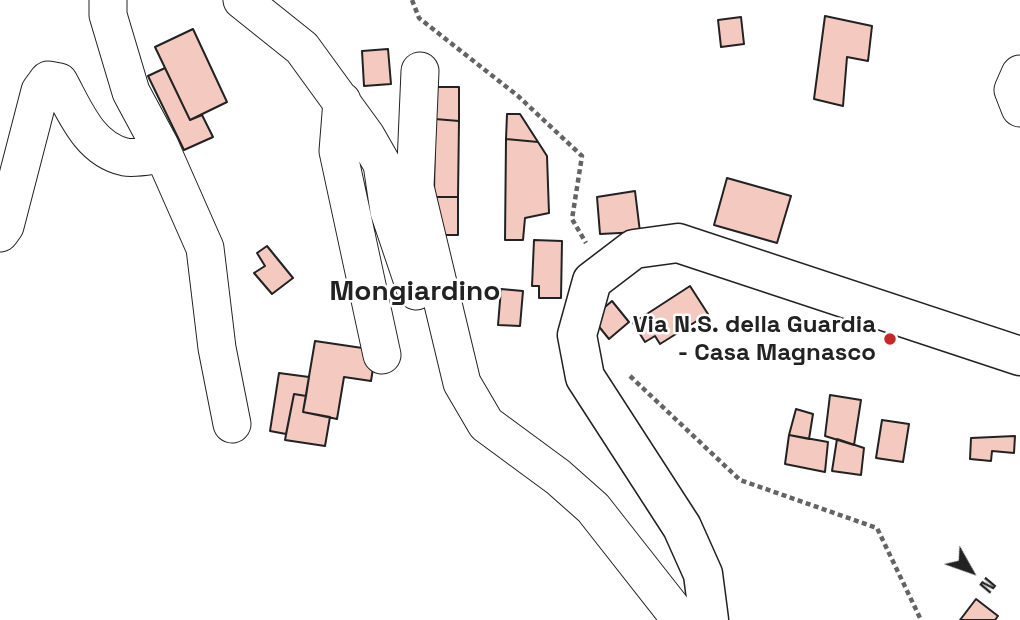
<!DOCTYPE html>
<html>
<head>
<meta charset="utf-8">
<style>
	body { margin:0 }
	#map { position:relative; width:1020px; height:620px; overflow:hidden; background:#fff; font-family:"Space Grotesk",sans-serif }
	canvas { display:block }
	.north { position:absolute; left:936px; top:536px; width:70px; height:70px; -webkit-text-stroke:5px #fff; paint-order:stroke; rotate:130deg; font-size:19px; font-weight:700; line-height:28px; text-align:center; color:#222 }
	.north::after { content:''; display:block; margin:auto; width:24px; height:32px; background:#222; clip-path:polygon(50% 0,100% 100%,50% 72%,0 100%) }
</style>
</head>
<body>
<div id="map">
<canvas width="1020" height="620"></canvas>
<div class="north">N</div>
</div>
<script>
const c = document.querySelector('canvas').getContext('2d');
c.lineJoin = 'round';
function fillPath(path, color) {
  c.fillStyle = color;
  c.fill(path, 'evenodd');
}
function strokePath(path, color, width, dash) {
  c.strokeStyle = color;
  c.lineWidth = width;
  c.lineCap = dash ? 'butt' : 'round';
  c.setLineDash(dash || []);
  c.stroke(path);
}
function write(font, color, halo, rows, align = 'center') {
  c.font = font + ' "Space Grotesk",sans-serif';
  c.lineWidth = 5;
  c.setLineDash([]);
  c.textBaseline = 'middle';
  c.strokeStyle = halo;
  c.fillStyle = color;
  for (const [text, x, y, turn = 0] of rows) {
    c.save();
    c.translate(x, y);
    c.rotate((+turn || 0) * Math.PI / 180);
    c.textAlign = isNaN(turn) ? turn : align;
    if (halo) c.strokeText(text, 0, 0);
    c.fillText(text, 0, 0);
    c.restore();
  }
}
const building = new Path2D(`
	M825,16L872,26L868,61L847,57L843,106L814,99Z
	M741,17L744,44L721,47L718,20Z
	M193,29L227,102L190,120L155,47Z
	M388,49L391,84L364,86L362,51Z
	M165,68L190,120L202,115L213,137L184,150L148,76Z
	M435,87H459V121L435,119Z
	M507,114H520L538,142L506,139Z
	M435,119L459,121L458,197H434Z
	M506,139L538,142L547,156L549,213L525,218L523,240H505Z
	M727,178L791,196L777,243L714,225Z
	M635,191L640,232L600,234L597,197Z
	M434,197H458V235H434Z
	M534,240L562,241L561,298H539V286H532Z
	M267,246L293,278L272,294L254,273L265,266L257,253Z
	M690,286L708,314L660,344L655,336L645,342L633,323Z
	M501,289L523,291L520,326L498,325Z
	M612,301L629,322L609,339L592,318Z
	M315,341L376,350L371,381L344,377L337,419L303,412Z
	M279,373L309,377L306,396L294,394L286,434L270,431Z
	M294,394L306,396L303,412L330,417L325,446L285,440Z
	M830,395L861,400L854,445L825,436Z
	M796,409L813,414L809,439L789,435Z
	M882,420L909,424L903,462L876,458Z
	M789,435L828,442L825,472L785,464Z
	M1015,436L1014,453L992,451L991,461L970,459L971,438Z
	M837,439L864,448L861,475L832,471Z
	M976,599L998,616L995,620H960Z`);
const path = new Path2D(`
	M412,0L419,18L518,96L582,156L572,219L586,243
	M630,376L740,480L877,528L921,620`);
const minor = new Path2D(`
	M108,0V15L131,92L160,146L205,248L217,348L232,424
	M242,0L302,48L366,136L382,164L389,211L416,291
	M420,71L415,187L462,383L486,424L558,477L593,508L681,620
	M1020,74L1013,90L1020,108
	M342,101L338,151L382,355
	M0,233L5,226L40,91L48,80L59,82C75,111 89,149 125,157C136,159 152,155 163,154`);
const major = new Path2D(`
	M709,620L703,574L682,527L585,377L577,335L592,281L634,249L678,243L1020,356`);
const markers = [
	[890,339,7,"#c62828"]
];
const poiNames = [
	["Via N.S. della Guardia",876,325],
	["- Casa Magnasco",876,353]
];
const quarterNames = [
	["Mongiardino",415,292]
];
fillPath(building, '#f3c9c0');
strokePath(building, '#222', 2);
strokePath(minor, '#222', 39);
strokePath(major, '#222', 41);
strokePath(path, '#646464', 4.5, [5, 3.5]);
strokePath(minor, '#fff', 37);
strokePath(major, '#fff', 38);
for (const [x, y, r, color] of markers) {
  const dot = new Path2D();
  dot.arc(x, y, r, 0, 2 * Math.PI);
  c.fillStyle = color;
  c.fill(dot);
  strokePath(dot, '#fff', 2.5);
}
write('bold 24px', '#222', '#fff', poiNames, 'right');
write('bold 28px', '#222', '#fff', quarterNames);
</script>
</body>
</html>
